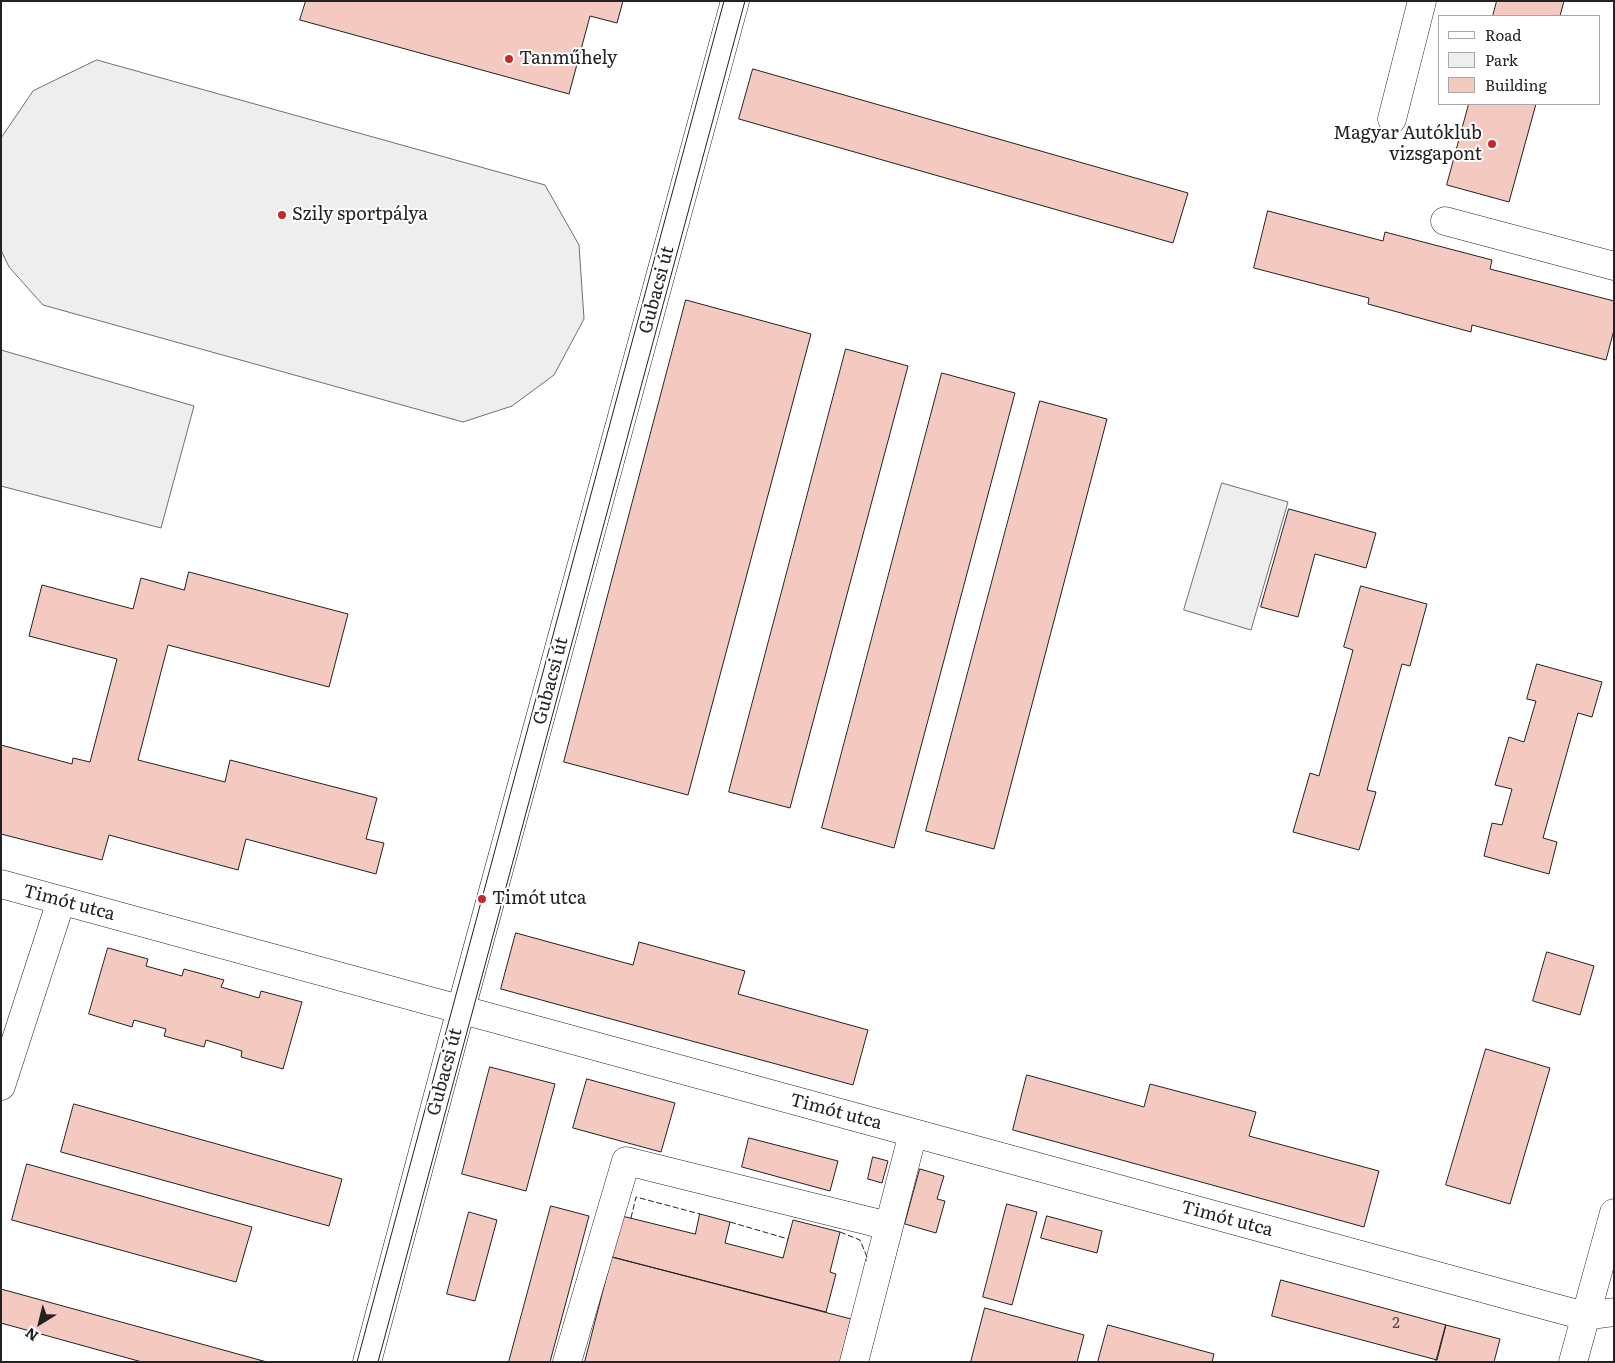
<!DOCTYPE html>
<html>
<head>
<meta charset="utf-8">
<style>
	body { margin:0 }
	#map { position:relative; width:1615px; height:1363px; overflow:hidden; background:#fff; font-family:Literata,serif }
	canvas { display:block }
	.frame { position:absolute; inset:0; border:2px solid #222; pointer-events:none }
	.legend { position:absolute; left:1438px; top:15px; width:162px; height:90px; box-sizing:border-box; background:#fff; border:1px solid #a7a7a7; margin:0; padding:6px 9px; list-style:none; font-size:15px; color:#222 }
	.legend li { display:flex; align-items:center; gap:10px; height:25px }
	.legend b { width:25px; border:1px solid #a7a7a7 }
	.north { position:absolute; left:15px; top:1298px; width:50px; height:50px; -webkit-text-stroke:4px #fff; paint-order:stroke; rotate:216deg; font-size:14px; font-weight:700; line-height:20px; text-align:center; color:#222 }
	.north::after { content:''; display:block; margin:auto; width:18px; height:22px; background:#222; clip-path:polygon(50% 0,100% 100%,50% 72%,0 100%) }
</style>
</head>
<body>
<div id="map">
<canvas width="1615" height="1363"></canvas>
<div class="frame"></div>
<ul class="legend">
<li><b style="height:6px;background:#fff"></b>Road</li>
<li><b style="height:14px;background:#eee"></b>Park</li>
<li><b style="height:14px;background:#f3c9c0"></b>Building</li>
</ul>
<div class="north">N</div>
</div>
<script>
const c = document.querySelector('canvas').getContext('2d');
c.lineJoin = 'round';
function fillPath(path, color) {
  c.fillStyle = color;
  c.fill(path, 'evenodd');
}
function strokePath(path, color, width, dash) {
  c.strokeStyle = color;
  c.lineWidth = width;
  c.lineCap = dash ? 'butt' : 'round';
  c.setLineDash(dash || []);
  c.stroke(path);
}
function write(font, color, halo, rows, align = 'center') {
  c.font = font + ' Literata,serif';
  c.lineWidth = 4;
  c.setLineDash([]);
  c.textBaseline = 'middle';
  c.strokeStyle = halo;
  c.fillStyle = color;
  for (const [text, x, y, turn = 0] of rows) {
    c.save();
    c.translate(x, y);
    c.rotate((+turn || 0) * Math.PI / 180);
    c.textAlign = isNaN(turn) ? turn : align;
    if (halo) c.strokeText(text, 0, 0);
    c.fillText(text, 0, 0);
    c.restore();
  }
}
const green = new Path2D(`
	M97,60L545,185L579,245L584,319L554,375L512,406L463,422L43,305L9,267L1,250V138L33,91Z
	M1,350L194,406L161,528L1,486Z
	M1222,483L1288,502L1251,630L1184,610Z`);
const building = new Path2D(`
	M306,1H623L617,23L590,16L569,94L300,20Z
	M1497,1H1564L1560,16H1493Z
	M753,69L1188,193L1173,243L739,119Z
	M1469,104H1536L1509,202L1447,185Z
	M1268,211L1383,241L1385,232L1492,260L1490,269L1614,301V330L1606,360L1472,325L1471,332L1368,304L1369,298L1254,268Z
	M686,300L811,334L688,795L564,762Z
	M846,349L908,366L790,808L729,792Z
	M942,373L1015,393L894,848L822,828Z
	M1040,401L1107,419L994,849L926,831Z
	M1289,509L1376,533L1366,568L1315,554L1298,617L1261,607Z
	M189,572L348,614L329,687L168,645L138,760L225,782L230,760L377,798L366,839L384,843L376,874L246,839L238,870L109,835L102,860L1,834V745L72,764L73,758L90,762L117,659L29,636L42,585L133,609L141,578L184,590Z
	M1361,586L1427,604L1410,666L1402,664L1367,790L1376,792L1359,850L1293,832L1310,773L1319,776L1353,650L1344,647Z
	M1537,664L1602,682L1592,717L1578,713L1543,838L1557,842L1549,874L1484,856L1492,823L1502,825L1512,789L1495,785L1509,737L1524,742L1536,701L1527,699Z
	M516,933L633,965L639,942L745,971L738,994L868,1030L853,1085L501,989Z
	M108,948L148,959L146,966L182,976L184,969L224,980L221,987L259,998L261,991L302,1002L283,1069L241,1057L242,1051L206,1040L204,1047L164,1036L166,1029L134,1020L132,1027L89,1014Z
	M1547,952L1594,966L1580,1015L1533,1001Z
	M1486,1049L1550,1068L1510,1204L1446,1185Z
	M490,1067L555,1084L526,1191L462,1174Z
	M1027,1075L1144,1107L1150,1084L1256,1112L1249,1136L1379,1171L1364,1227L1013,1130Z
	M587,1079L675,1103L661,1152L573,1128Z
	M74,1104L342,1179L329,1226L61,1152Z
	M749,1138L838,1161L830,1191L742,1167Z
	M873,1157L888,1161L882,1183L868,1179Z
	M27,1164L252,1227L236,1282L12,1220Z
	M920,1169L944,1176L937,1199L945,1201L936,1233L905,1224Z
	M1007,1204L1037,1212L1012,1305L983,1297Z
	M551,1206L589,1216L550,1362H509Z
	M469,1212L497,1220L475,1301L447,1294Z
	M700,1214L730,1222L725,1243L783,1258L793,1220L840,1232L830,1272L836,1274L826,1312L612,1257L622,1216L695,1234Z
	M1047,1216L1102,1231L1097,1253L1041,1238Z
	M612,1257L851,1319L840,1362H585Z
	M1281,1280L1446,1325L1437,1360L1272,1316Z
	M1,1289L267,1362H142L1,1323Z
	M985,1308L1084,1335L1077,1362H971Z
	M1108,1325L1214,1354L1212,1362H1098Z
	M1446,1325L1500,1339L1494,1362H1436Z`);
const minor = new Path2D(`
	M1392,119L1422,1
	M1445,221L1614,266
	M1,884L1555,1308L1585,1316L1614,1312
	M1,1086L61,901
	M367,1362L461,1009L735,1
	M567,1362L626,1161L889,1226
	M854,1362L913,1133`);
const major = new Path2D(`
	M1573,1362L1614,1213`);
const tram = new Path2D(`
	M357,1362L724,1
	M378,1362L745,1`);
const fence = new Path2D(`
	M631,1218L636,1197L700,1214
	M730,1222L788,1239
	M840,1232L860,1240L867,1257L866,1261`);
const markers = [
	[509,59,5,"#c62828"],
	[1492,144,5,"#c62828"],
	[282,215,5,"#c62828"],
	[482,899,5,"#c62828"]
];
const numberNames = [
	["2",1396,1324]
];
const poiNames = [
	["Tanműhely",519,59],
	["Magyar Autóklub",1482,134,"right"],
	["vizsgapont",1482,155,"right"],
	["Szily sportpálya",292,215],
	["Timót utca",492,899]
];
const streetNames = [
	["Gubacsi út",657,290,-75],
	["Gubacsi út",551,681,-75],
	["Timót utca",69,903,15],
	["Gubacsi út",445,1072,-75],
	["Timót utca",836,1112,15],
	["Timót utca",1227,1219,15]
];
fillPath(green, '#eee');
strokePath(green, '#6f6f6f', 1);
fillPath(building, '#f3c9c0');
strokePath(building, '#222', 1);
strokePath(minor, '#222', 29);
strokePath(major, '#222', 29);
strokePath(minor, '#fff', 28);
strokePath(major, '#fff', 28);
strokePath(tram, '#222', 1);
strokePath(fence, '#222', 1, [6, 2.5]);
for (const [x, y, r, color] of markers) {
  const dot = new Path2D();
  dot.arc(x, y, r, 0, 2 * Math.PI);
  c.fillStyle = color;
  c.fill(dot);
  strokePath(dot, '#fff', 2);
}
write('15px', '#564c4a', null, numberNames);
write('18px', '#222', '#fff', poiNames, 'left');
write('18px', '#222', '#fff', streetNames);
</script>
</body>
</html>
